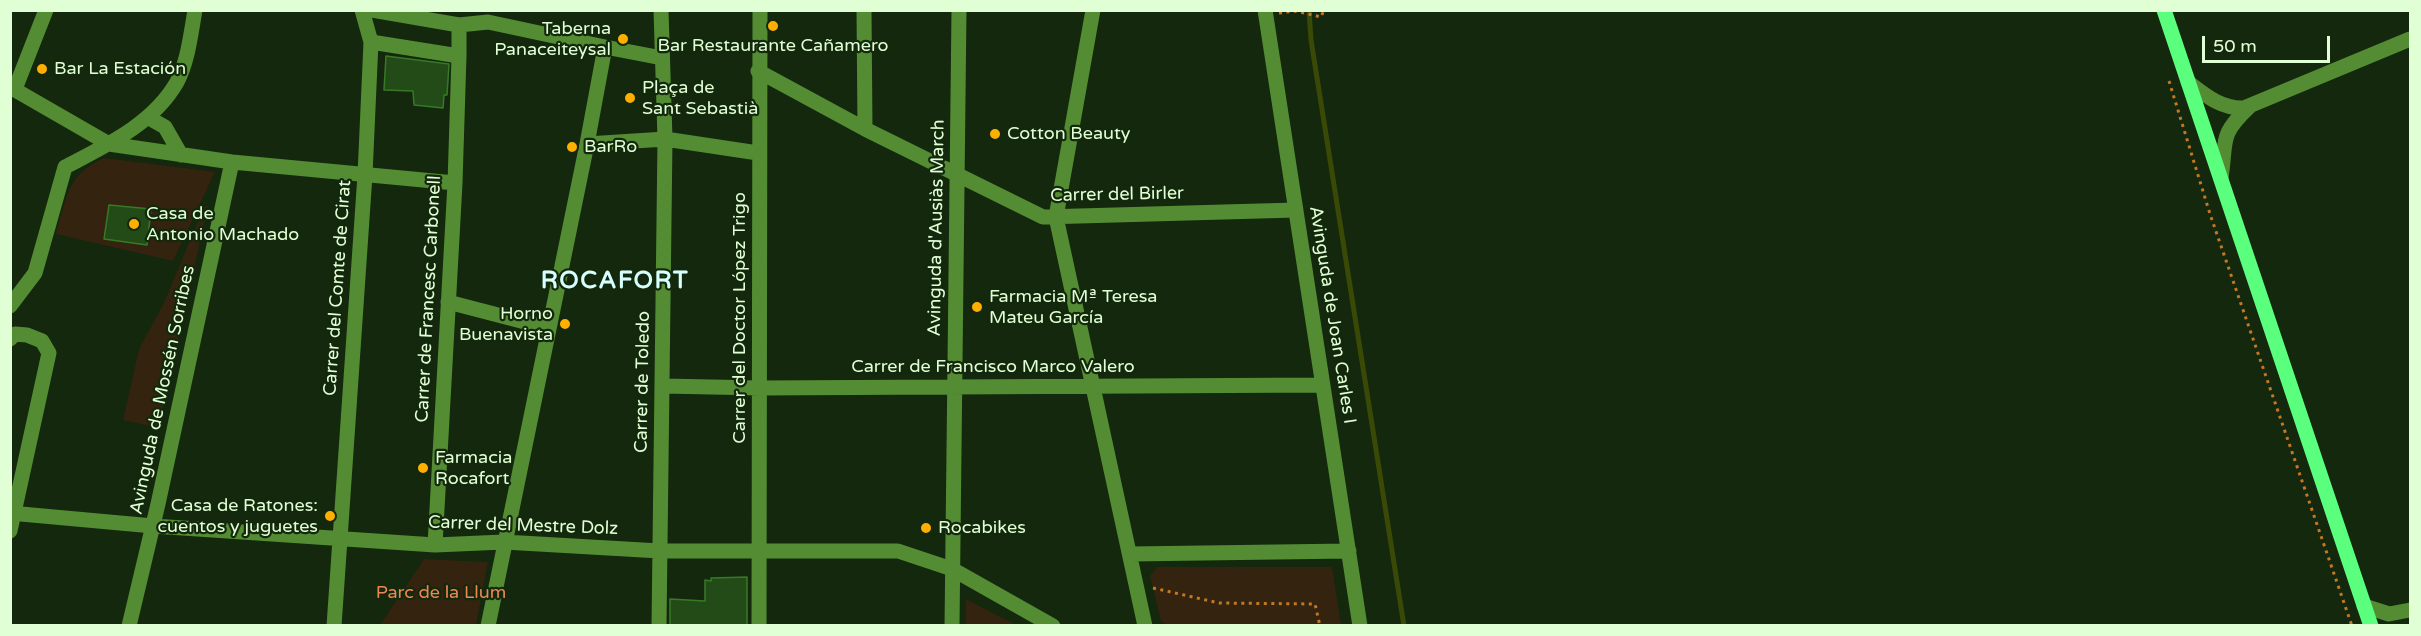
<!DOCTYPE html>
<html>
<head>
<meta charset="utf-8">
<style>
	body { margin:0 }
	#map { position:relative; width:2421px; height:636px; overflow:hidden; background:#13280d; font-family:"Varela Round",sans-serif }
	canvas { display:block }
	.frame { position:absolute; inset:0; border:12px solid #e1ffd4; pointer-events:none }
	.scale { position:absolute; left:2202px; top:36px; width:128px; height:27px; box-sizing:border-box; border:3px solid #e1ffd4; border-top:0; padding-left:8px; font-size:18px; line-height:21px; white-space:nowrap; color:#e1ffd4; -webkit-text-stroke:4px #13280d; paint-order:stroke }
</style>
</head>
<body>
<div id="map">
<canvas width="2421" height="636"></canvas>
<div class="frame"></div>
<div class="scale">50 m</div>
</div>
<script>
const c = document.querySelector('canvas').getContext('2d');
c.lineJoin = 'round';
function fillPath(path, color) {
  c.fillStyle = color;
  c.fill(path, 'evenodd');
}
function strokePath(path, color, width, dash) {
  c.strokeStyle = color;
  c.lineWidth = width;
  c.lineCap = dash ? 'butt' : 'round';
  c.setLineDash(dash || []);
  c.stroke(path);
}
function write(font, color, halo, rows, align = 'center') {
  c.font = font + ' "Varela Round",sans-serif';
  c.lineWidth = 4.5;
  c.setLineDash([]);
  c.textBaseline = 'middle';
  c.strokeStyle = halo;
  c.fillStyle = color;
  for (const [text, x, y, turn = 0] of rows) {
    c.save();
    c.translate(x, y);
    c.rotate((+turn || 0) * Math.PI / 180);
    c.textAlign = isNaN(turn) ? turn : align;
    if (halo) c.strokeText(text, 0, 0);
    c.fillText(text, 0, 0);
    c.restore();
  }
}
const green = new Path2D(`
	M104,158L215,172L173,261L56,234C66,199 67,174 104,158Z
	M208,206L158,428L123,420L139,349L164,303L204,207Z
	M424,559L488,562L476,625H380Z
	M1157,567H1332L1341,625H1168L1161,621L1150,576Z
	M966,599L1016,625H966Z`);
const stream = new Path2D(`
	M1309,10L1311,40L1404,626`);
const building = new Path2D(`
	M386,56L449,64L447,95H444L443,108L414,105L413,91L384,90Z
	M109,205L151,209L147,245L104,239Z
	M747,577V626H670V599L705,601V580L711,581V578Z`);
const path = new Path2D(`
	M1279,13L1296,11L1321,17L1324,10
	M2169,81L2210,214L2352,626
	M1153,588L1219,603L1315,604L1320,626`);
const minor = new Path2D(`
	M864,10L865,129
	M1093,10L1056,217L1145,626
	M1265,10L1360,626
	M459,25L488,22L605,47
	M371,42L459,56V25L372,10
	M758,71L865,129L1043,217L1296,210
	M2188,82C2205,95 2221,109 2244,108L2410,39
	M10,87L109,144L232,162L455,183
	M15,89L46,10
	M149,118L165,127L181,155
	M587,144L665,139L661,10
	M2221,178C2227,140 2218,136 2250,106
	M448,302L548,328
	M10,306L35,273L65,167C107,145 153,124 177,82C188,61 191,33 195,10
	M10,339L15,334L27,335L42,341L49,353L10,531
	M663,386L760,388L1323,385
	M10,513L153,526L435,545L504,542L660,551H898L952,569L1053,626
	M435,545L455,183L459,56
	M1130,554L1349,551
	M2364,606L2389,614L2410,610
	M129,626L158,504L232,162
	M334,626L365,175L371,42L362,10
	M488,626L587,144L605,47L662,58
	M659,626L665,139L758,153
	M759,626L760,10
	M952,626L959,10`);
const major = new Path2D(`
	M2164,10L2371,626`);
const markers = [
	[773,26,6,"#ffaf00"],
	[623,39,6,"#ffaf00"],
	[42,69,6,"#ffaf00"],
	[630,98,6,"#ffaf00"],
	[995,134,6,"#ffaf00"],
	[572,147,6,"#ffaf00"],
	[134,224,6,"#ffaf00"],
	[977,307,6,"#ffaf00"],
	[565,324,6,"#ffaf00"],
	[423,468,6,"#ffaf00"],
	[330,516,6,"#ffaf00"],
	[926,528,6,"#ffaf00"]
];
const poiNames = [
	["Taberna",611,29,"right"],
	["Panaceiteysal",611,50,"right"],
	["Bar Restaurante Cañamero",773,46,"center"],
	["Bar La Estación",54,69],
	["Plaça de",642,88],
	["Sant Sebastià",642,109],
	["Cotton Beauty",1007,134],
	["BarRo",584,147],
	["Casa de",146,214],
	["Antonio Machado",146,235],
	["Farmacia Mª Teresa",989,297],
	["Mateu García",989,318],
	["Horno",553,314,"right"],
	["Buenavista",553,335,"right"],
	["Farmacia",435,458],
	["Rocafort",435,479],
	["Casa de Ratones:",318,506,"right"],
	["cuentos y juguetes",318,527,"right"],
	["Rocabikes",938,528]
];
const streetNames = [
	["Carrer del Birler",1117,195,-1],
	["Avinguda d'Ausiàs March",937,228,-89],
	["Carrer del Comte de Cirat",338,288,-86],
	["Carrer de Francesc Carbonell",429,299,-87],
	["Avinguda de Joan Carles I",1332,315,81],
	["Carrer del Doctor López Trigo",740,318,-90],
	["Carrer de Francisco Marco Valero",993,367],
	["Carrer de Toledo",643,382,-89],
	["Avinguda de Mossén Sorribes",163,390,-78],
	["Carrer del Mestre Dolz",523,526,2]
];
const parkNames = [
	["Parc de la Llum",441,593]
];
const districtNames = [
	["ROCAFORT",615,282]
];
fillPath(green, '#33230f');
strokePath(stream, '#3a4905', 5);
fillPath(building, '#224b17');
strokePath(building, '#387927', 1.5);
strokePath(path, '#c47823', 3, [3, 4.5]);
strokePath(minor, '#548c33', 15);
strokePath(major, '#5bff7e', 15);
for (const [x, y, r, color] of markers) {
  const dot = new Path2D();
  dot.arc(x, y, r, 0, 2 * Math.PI);
  c.fillStyle = color;
  c.fill(dot);
  strokePath(dot, '#13280d', 2);
}
write('18px', '#e1ffd4', '#13280d', poiNames, 'left');
write('18px', '#e1ffd4', '#13280d', streetNames);
write('18px', '#ec8753', '#13280d', parkNames);
c.letterSpacing = '1.5px';
write('bold 24px', '#d6fffd', '#13280d', districtNames);
c.letterSpacing = '0px';
</script>
</body>
</html>
